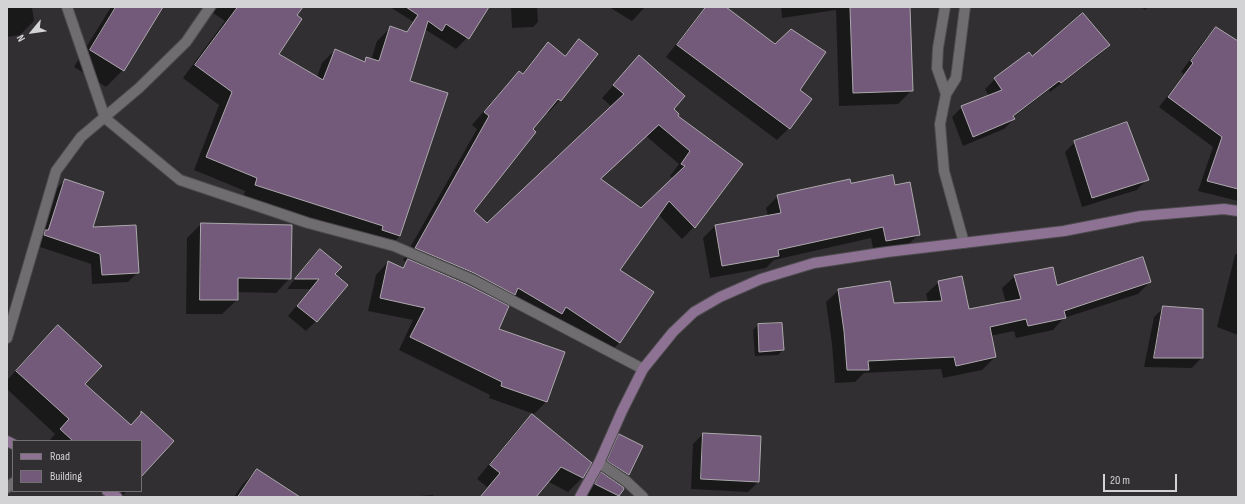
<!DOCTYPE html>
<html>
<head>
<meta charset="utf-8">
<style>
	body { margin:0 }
	#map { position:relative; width:1245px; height:504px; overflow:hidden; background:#322f32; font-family:"Sofia Sans Condensed",sans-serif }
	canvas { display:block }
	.frame { position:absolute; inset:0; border:8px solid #d3d2d4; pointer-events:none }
	.legend { position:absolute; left:12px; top:440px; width:130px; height:52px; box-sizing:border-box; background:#322f32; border:1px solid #727073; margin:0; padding:5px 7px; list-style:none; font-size:12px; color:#d3d2d4 }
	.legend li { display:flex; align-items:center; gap:8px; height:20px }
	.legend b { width:20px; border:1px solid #727073 }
	.north { position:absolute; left:12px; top:12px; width:40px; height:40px; -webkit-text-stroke:3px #322f32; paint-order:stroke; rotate:241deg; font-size:11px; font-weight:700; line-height:16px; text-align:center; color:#d3d2d4 }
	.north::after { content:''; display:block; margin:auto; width:14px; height:18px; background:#d3d2d4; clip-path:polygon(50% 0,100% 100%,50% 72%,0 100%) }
	.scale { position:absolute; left:1103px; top:474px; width:74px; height:18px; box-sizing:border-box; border:2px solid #d3d2d4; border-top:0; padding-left:5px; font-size:12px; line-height:14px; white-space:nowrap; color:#d3d2d4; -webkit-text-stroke:3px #322f32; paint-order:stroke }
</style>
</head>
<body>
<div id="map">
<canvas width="1245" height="504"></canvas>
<div class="frame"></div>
<ul class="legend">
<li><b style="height:5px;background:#8d7294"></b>Road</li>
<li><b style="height:11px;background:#73597a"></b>Building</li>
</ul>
<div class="north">N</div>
<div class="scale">20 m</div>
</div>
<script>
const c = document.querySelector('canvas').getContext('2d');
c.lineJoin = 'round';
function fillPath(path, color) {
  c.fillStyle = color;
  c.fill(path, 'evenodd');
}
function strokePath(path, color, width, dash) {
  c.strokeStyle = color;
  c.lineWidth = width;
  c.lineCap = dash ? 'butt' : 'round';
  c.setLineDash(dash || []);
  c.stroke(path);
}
const shadow = new Path2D(`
	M7,7H32L34,21L20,35L7,37Z
	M111,7H162L123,70L106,87L74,67Z
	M218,7H301L295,15L277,54L317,77L322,63L335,50L363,62L367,58L371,60L377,41L390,28L409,81L400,236L387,249L243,198L245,191L194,170L219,105L183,78L225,21L213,13Z
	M390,7H488L469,36L456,49Z
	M511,7H537L538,22L533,27L512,28Z
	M609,7H645L632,21Z
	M705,7H724L799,90L811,99L789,128L777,140L666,57Z
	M781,7H909L912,90L898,104L839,106L836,10L782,18Z
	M1141,7H1148L1145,10Z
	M1216,28L1238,42V201L1198,191L1213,147L1159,107L1184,74L1181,72L1206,38Z
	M579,40L597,54L560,100L548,113L546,112L532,129L472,211L487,224L612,107L602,98L639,57L676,116L741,165L694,227L682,239L658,214L619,270L653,293L619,343L607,355L554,320L549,325L507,301L504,305L497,329L546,402L534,414L489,398L490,395L399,350L413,320L368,311L376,275L388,262L401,268L407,262L403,260L477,129L472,125L507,84L519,72L522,74L536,56L548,44L564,56ZM646,136L679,164L670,176L673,179L641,209L600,180Z
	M1109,45L1099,55L1050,92L1049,90L1013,117L1014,119L1004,129L963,146L952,117L962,107L989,96L985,89L995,79L1032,57Z
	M1075,142L1147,179L1137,190L1082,207L1065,152Z
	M65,180L91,228L138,272L128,282L92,284L91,264L34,245L55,190Z
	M850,185L894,186L919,234L907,246L874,253L871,238L774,260L766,268L710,278L703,238L715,226L768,216L766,208L778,196Z
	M201,224L290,278L276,293L237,292V300L222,314H186L187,238Z
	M320,250L334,274L316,321L306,331L288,316L310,289H287L310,260Z
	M1238,252V335L1217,327L1235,255Z
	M1015,276L1057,286L1150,282L1138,294L1064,318L1053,330L1016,338L1014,331L990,336L995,357L982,370L943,378L941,369L864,373L855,382L835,383L832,344L826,302L839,290L893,304L928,302L926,294L939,282L968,310L1006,303L1002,288Z
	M1164,307L1202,357L1192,368L1144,367L1154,317Z
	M781,324L783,350L778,355L755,356L753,330L758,325Z
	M44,341L84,384L130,426L142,414L141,475V441H49L55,434L7,389V380Z
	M532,415L582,478L568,492L547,481L536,497H479L487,487L477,479L518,429Z
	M703,434L758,482L748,492L691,489L693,444Z
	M619,436L641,447L628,474L618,485V495L615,497H591L586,494L591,484L602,473L598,471L609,446Z
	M257,470L298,497H234L243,484Z
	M99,491H127L121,497H106Z
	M433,495V497H407Z`);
const building = new Path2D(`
	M116,7H163L124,71L90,50Z
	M238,7H303L297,15L302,19L279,54L323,80L335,49L365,62L366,57L379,61L390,26L407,32L418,15L406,7H489L469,39L446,24L442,31L428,21L410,81L448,93L400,236L382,230L383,226L255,185L257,178L206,157L232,92L195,65Z
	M706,7H726L775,44L791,29L826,52L800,90L812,99L790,129L677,45Z
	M910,7L913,91L853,93L850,8Z
	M1083,13L1110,45L1061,83L1059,81L1013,116L1015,119L973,137L961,106L1002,90L994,78L1029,52L1032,56Z
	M1216,27L1238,41V189L1207,181L1222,137L1168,97L1193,63L1191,61Z
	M579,39L598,54L561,101L558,99L533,129L536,132L474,211L487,223L624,94L613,85L639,55L685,96L674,109L679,114L678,116L743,164L695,228L669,201L620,270L654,292L620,343L566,307L562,314L518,288L515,295L474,273L415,248L489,116L484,112L519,71L523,74L548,42L565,56ZM659,125L690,151L681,164L685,166L641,208L601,179Z
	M1127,122L1149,180L1092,198L1074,141Z
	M893,175L895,185L910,182L920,235L886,241L883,227L778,250L779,256L722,266L715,225L781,213L777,195L850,179L851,183Z
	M65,179L104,192L93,227L136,225L139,273L102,275L100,254L44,235L45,230H48Z
	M201,223L292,225L291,279L238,278V300H200Z
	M320,249L342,267L335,274L348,285L317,322L297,306L319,279H295Z
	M1143,257L1151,282L1064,311L1066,318L1028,326L1026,319L990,327L996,357L956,366L954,357L868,361L869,370H847L844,331L838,289L890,281L894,303L942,301L938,281L962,276L969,309L1021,299L1014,275L1053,267L1057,285Z
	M408,259L468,285L509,306L499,329L565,352L547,402L501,386L502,382L410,337L425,308L380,298L388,261L403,268Z
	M1163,306L1203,309V358H1154Z
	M782,323L784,350L759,352L758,324Z
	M58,325L102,366L85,384L131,425L141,414V411L174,441L141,477V441H73L60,429L69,419L16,371Z
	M532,414L592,463L583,478L561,467L536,497H480L500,473L490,465Z
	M703,433L761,436L759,482L701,479Z
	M619,434L643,446L629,475L607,461Z
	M257,469L300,497H238Z
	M601,472L623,487L624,489L619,496L595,484Z`);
const street = new Path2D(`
	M67,7L105,118L180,180L308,223L394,246L471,279L643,369
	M945,7L938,48L937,68L946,94
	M964,243L944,171L940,124L946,94L956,78L965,7
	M7,338L56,171L81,137L139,88L186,42L210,7
	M599,463L626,481L643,497
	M7,488L13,483`);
const secondary = new Path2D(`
	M7,441L13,444
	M107,491L117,497
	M580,497L599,463L622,411L643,369L673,332L694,312L720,297L761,279L814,263L887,252L1064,231L1141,216L1224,209L1238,211`);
fillPath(shadow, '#0007');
fillPath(building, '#73597a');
strokePath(building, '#aca9ad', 1);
strokePath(street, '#4d4b4e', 12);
strokePath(secondary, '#4d4b4e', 12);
strokePath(street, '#706d71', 10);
strokePath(secondary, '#8d7294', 10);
</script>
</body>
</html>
